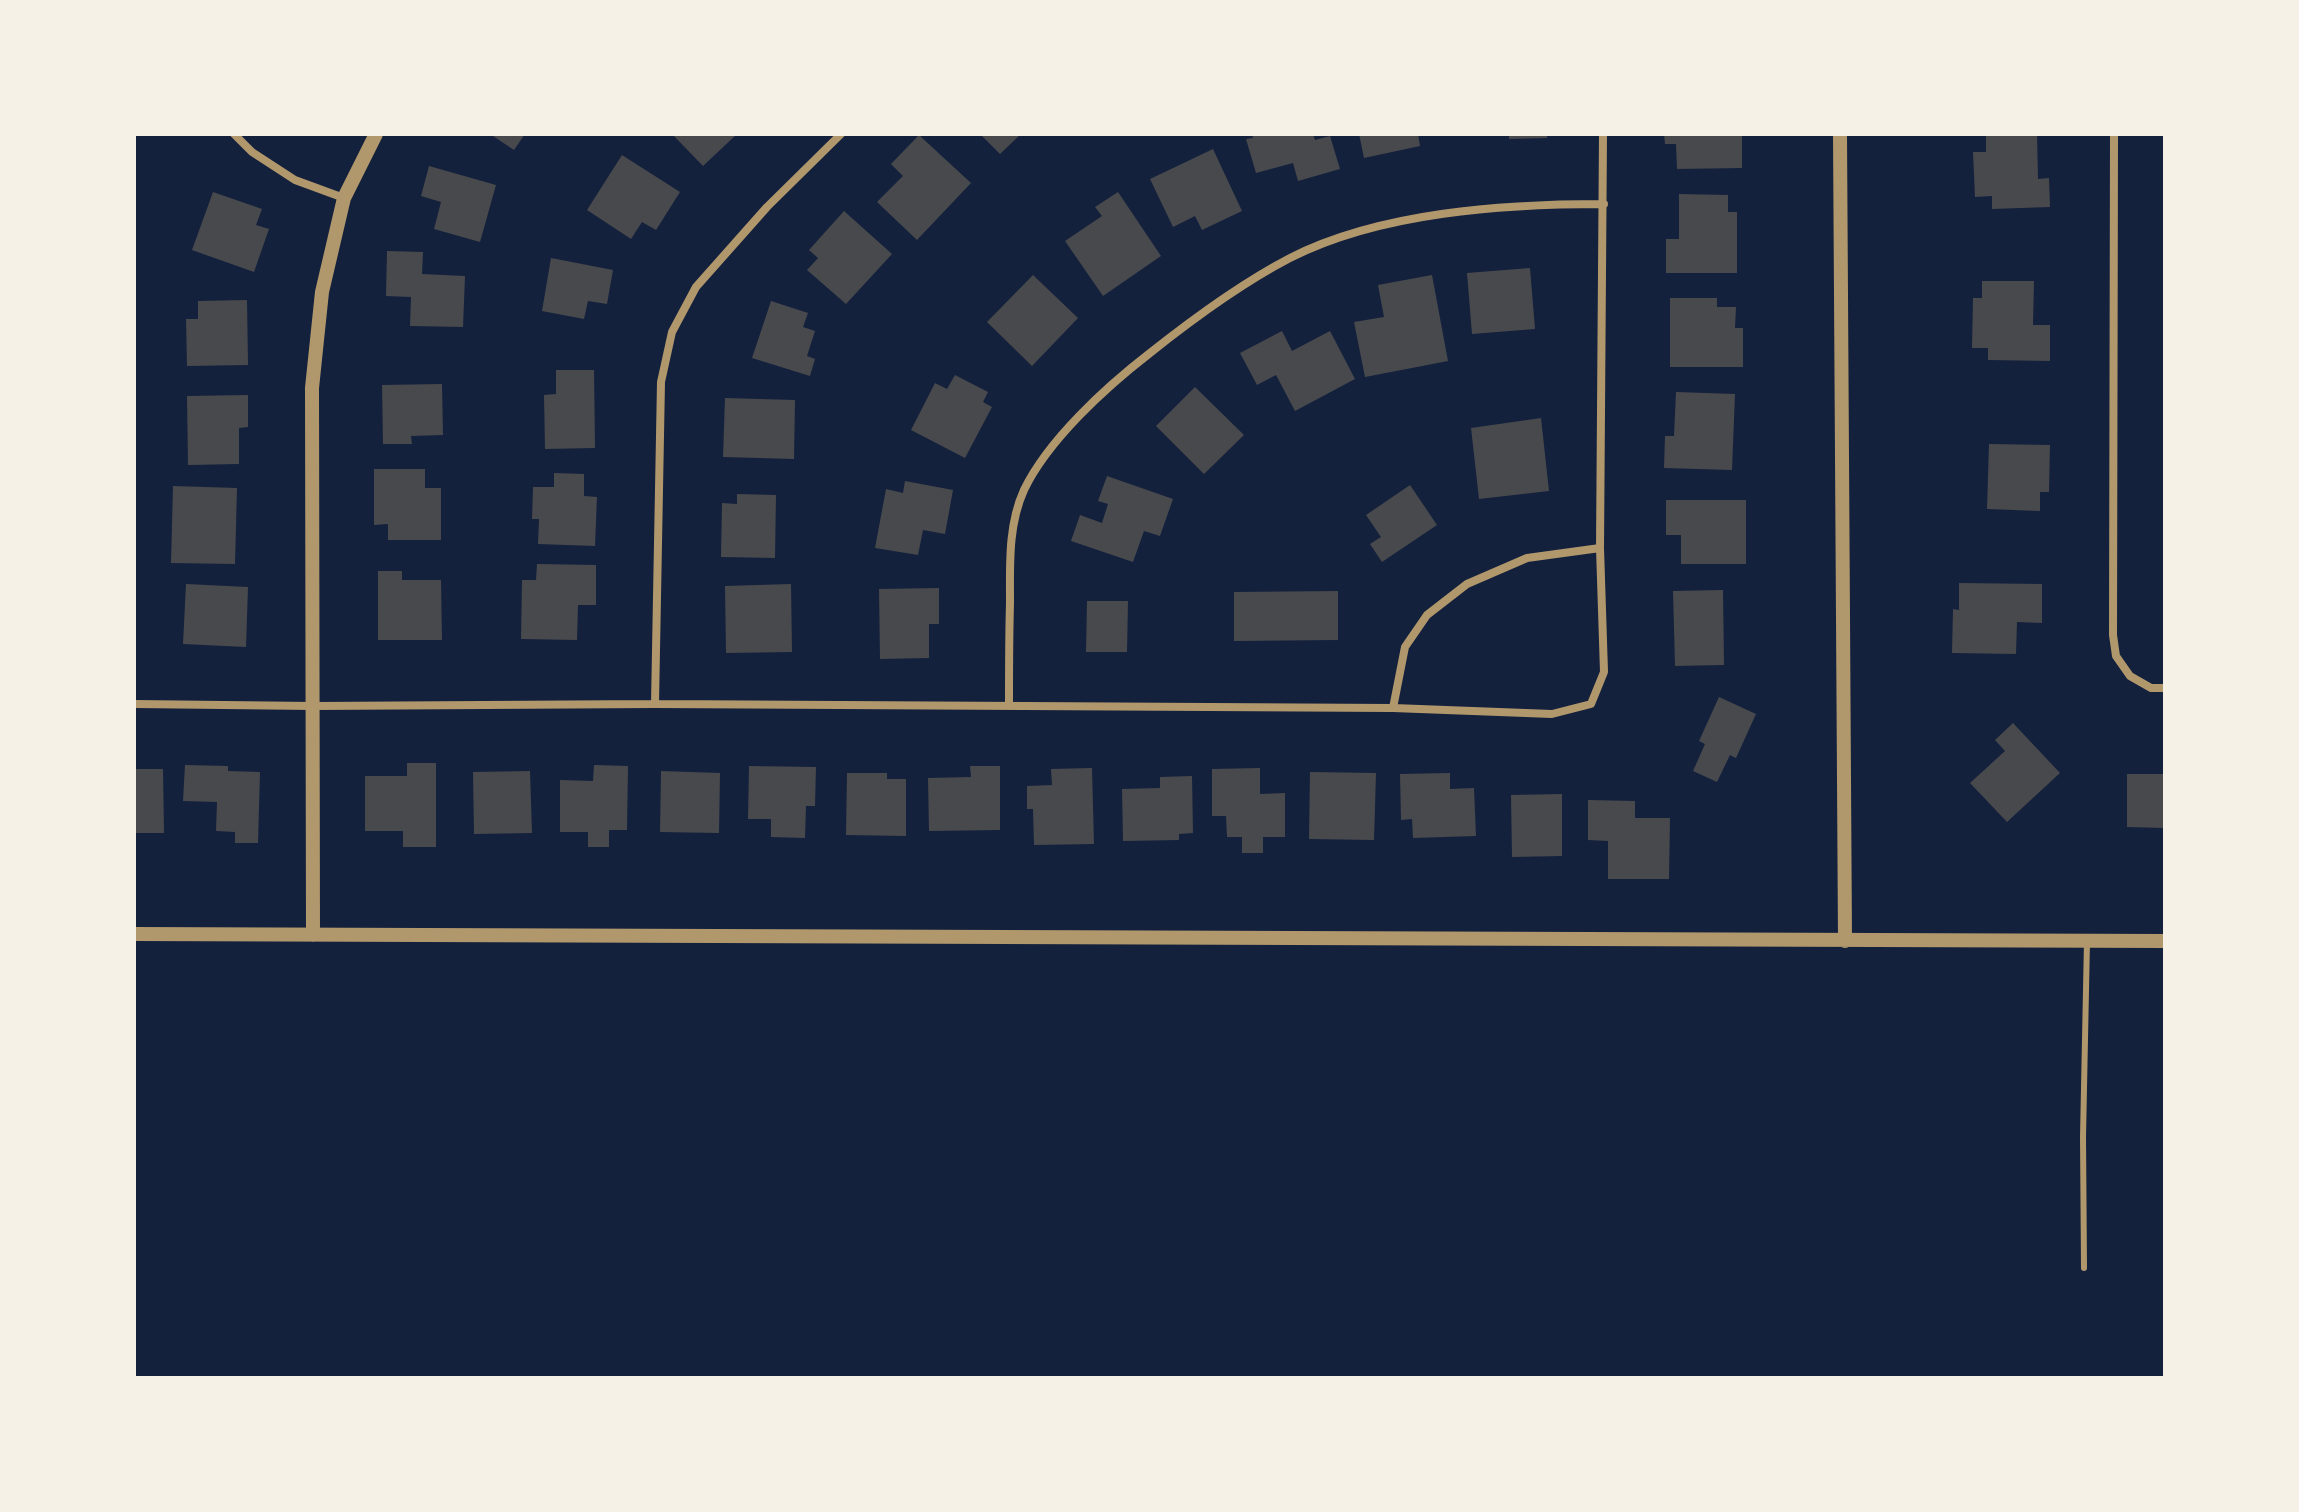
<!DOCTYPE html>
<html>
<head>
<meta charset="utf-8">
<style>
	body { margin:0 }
	#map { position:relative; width:2299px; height:1512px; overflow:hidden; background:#14213d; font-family:"Nunito Sans",sans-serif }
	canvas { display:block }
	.frame { position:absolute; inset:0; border:136px solid #f6f1e7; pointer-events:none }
</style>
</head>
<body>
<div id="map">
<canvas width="2299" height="1512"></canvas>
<div class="frame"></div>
</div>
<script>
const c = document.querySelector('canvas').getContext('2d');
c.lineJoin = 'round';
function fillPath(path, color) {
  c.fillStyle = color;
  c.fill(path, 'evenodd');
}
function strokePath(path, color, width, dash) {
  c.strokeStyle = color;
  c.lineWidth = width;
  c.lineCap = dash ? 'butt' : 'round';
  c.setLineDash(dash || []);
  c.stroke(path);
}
const building = new Path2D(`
	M490,134H525L514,150Z
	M672,134H737L703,166Z
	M980,134H1021L1000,154Z
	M1252,134H1313L1315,140L1330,136L1340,169L1298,181L1293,163L1256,173L1246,139L1253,138Z
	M1359,134H1418L1420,146L1364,158Z
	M1509,134H1547V138L1509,139Z
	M1664,134H1742V168L1677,169L1676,144H1665Z
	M1986,134H2037L2038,179L2049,178L2050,207L1992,209V196L1975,197L1973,152H1986Z
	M919,135L971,183L917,240L877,202L903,176L891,164Z
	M1213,149L1242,211L1202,230L1195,216L1173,227L1150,179Z
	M622,155L680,192L656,230L642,222L631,239L587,210Z
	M429,166L496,185L480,242L434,229L441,202L421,196Z
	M213,192L262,209L256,225L269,229L254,272L192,250Z
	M1118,192L1161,256L1103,296L1065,241L1102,216L1095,207Z
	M1679,194L1728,195V212H1737V273H1666V239H1679Z
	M844,211L892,254L846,304L807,270L818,258L809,250Z
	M387,251L423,252L422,274L465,276L463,327L410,326L411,297L386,296Z
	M551,258L613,270L607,304L588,301L584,319L542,311Z
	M1530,268L1535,329L1472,334L1467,273Z
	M1033,275L1078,318L1032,366L987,322Z
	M1432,275L1448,361L1365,377L1354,322L1384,317L1378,285Z
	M1982,281H2034L2033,325H2050V361L1988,360V348H1972L1973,298H1982Z
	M1670,298H1717V307H1736L1735,328H1743V367H1670Z
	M247,300L248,365L187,366L186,319H198V301Z
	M771,301L808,313L803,327L815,331L807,356L815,359L810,376L752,358Z
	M1282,331L1292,351L1330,331L1355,379L1295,411L1276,375L1257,385L1240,353Z
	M556,370H594L595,448L545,449L544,395L556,394Z
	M955,375L988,392L983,402L992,407L965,458L911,430L935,383L947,389Z
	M442,384L443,435L411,436L412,444H383L382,385Z
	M1195,387L1244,435L1204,474L1156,426Z
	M1676,392L1735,394L1732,470L1664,468L1665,436H1674Z
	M248,395V427L239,428V464L188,465L187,396Z
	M725,398L795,400L794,459L723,457Z
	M1541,418L1549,491L1479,499L1471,428Z
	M1989,444L2050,445L2049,492H2040V511L1987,509Z
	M374,469H425V488H441V540H388V524L374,525Z
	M554,473L584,474V496L597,497L595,546L538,544L539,519H532L533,487H554Z
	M1107,476L1173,499L1160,536L1144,531L1133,562L1071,541L1080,515L1102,523L1108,504L1098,501Z
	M905,481L953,490L945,534L923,530L918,555L875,548L886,489L903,493Z
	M1410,485L1437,525L1382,562L1370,544L1381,537L1366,515Z
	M173,486L237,488L235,564L171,563Z
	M737,494L776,495L775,558L721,557L722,503L737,504Z
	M1666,500H1746V564H1681V535H1666Z
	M537,564L596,565V605H578L577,640L521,639L522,580H536Z
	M378,571H402V580H441L442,640H378Z
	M1959,583L2042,584V623L2017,622L2016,654L1952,653L1953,609L1959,610Z
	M186,584L248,587L246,647L183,644Z
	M791,584L792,652L726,653L725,586Z
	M939,588V624H929V658L880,659L879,589Z
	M1723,590L1724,665L1675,666L1673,591Z
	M1338,591V640L1234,641V592Z
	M1087,601H1128L1127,652H1086Z
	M1719,697L1756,714L1736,758L1730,755L1717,782L1693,771L1705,744L1699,741Z
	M2013,723L2060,773L2007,822L1970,783L2005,751L1995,740Z
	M407,763H436V847H403V831H365V776H407Z
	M185,765L228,766V771L260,772L258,843H235V832L216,831L217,802L183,801Z
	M594,765L628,766L627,830H609V847H588V832H560V780L593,781Z
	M749,766L816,767L815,806H806L805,838L771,837V819H748Z
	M970,766H1000V830L929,831L928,778L971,777Z
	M1092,768L1094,844L1034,845L1033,809H1027V786L1052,785L1051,769Z
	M1260,768V794L1285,793V837H1263V853H1242V837H1227L1226,816H1212V769Z
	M134,769H163L164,833H134Z
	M530,771L532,833L474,834L473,772Z
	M661,771L720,773L719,833L660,832Z
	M1310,772L1376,773L1374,840L1309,839Z
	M847,773H887V779H906V836L846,835Z
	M1450,773V789L1474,788L1476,836L1413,838L1412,819L1401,820L1400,774Z
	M2127,774H2165V828L2127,827Z
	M1192,776L1193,833L1179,834V840L1123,841L1122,789L1160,788V777Z
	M1562,794V856L1512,857L1511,795Z
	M1588,800L1635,801V818H1670L1669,879H1608V841L1588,840Z`);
const service = new Path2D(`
	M2084,1268L2083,1137L2087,941`);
const minor = new Path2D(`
	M234,134L252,152L295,180L344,198
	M2114,134L2113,635L2116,656L2130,676L2151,688H2165
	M134,704L313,706L655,704L1393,708L1552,714L1591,704L1604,672L1600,548L1603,134
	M655,704L661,382L672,332L696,287L767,207L841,134
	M1009,706C1009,672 1009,637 1010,603C1010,565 1008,525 1024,490C1048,440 1106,387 1150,353C1194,318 1240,284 1290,258C1380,212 1504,204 1604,204
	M1393,708L1405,647L1427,615L1467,584L1527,558L1600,548`);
const tertiary = new Path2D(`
	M1840,134L1845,941
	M134,934L2165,941
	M313,935L312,388L322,292L344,198L376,134`);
fillPath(building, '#48494c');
strokePath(service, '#b1986c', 6);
strokePath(minor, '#b1986c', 8);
strokePath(tertiary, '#b1986c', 14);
</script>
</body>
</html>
